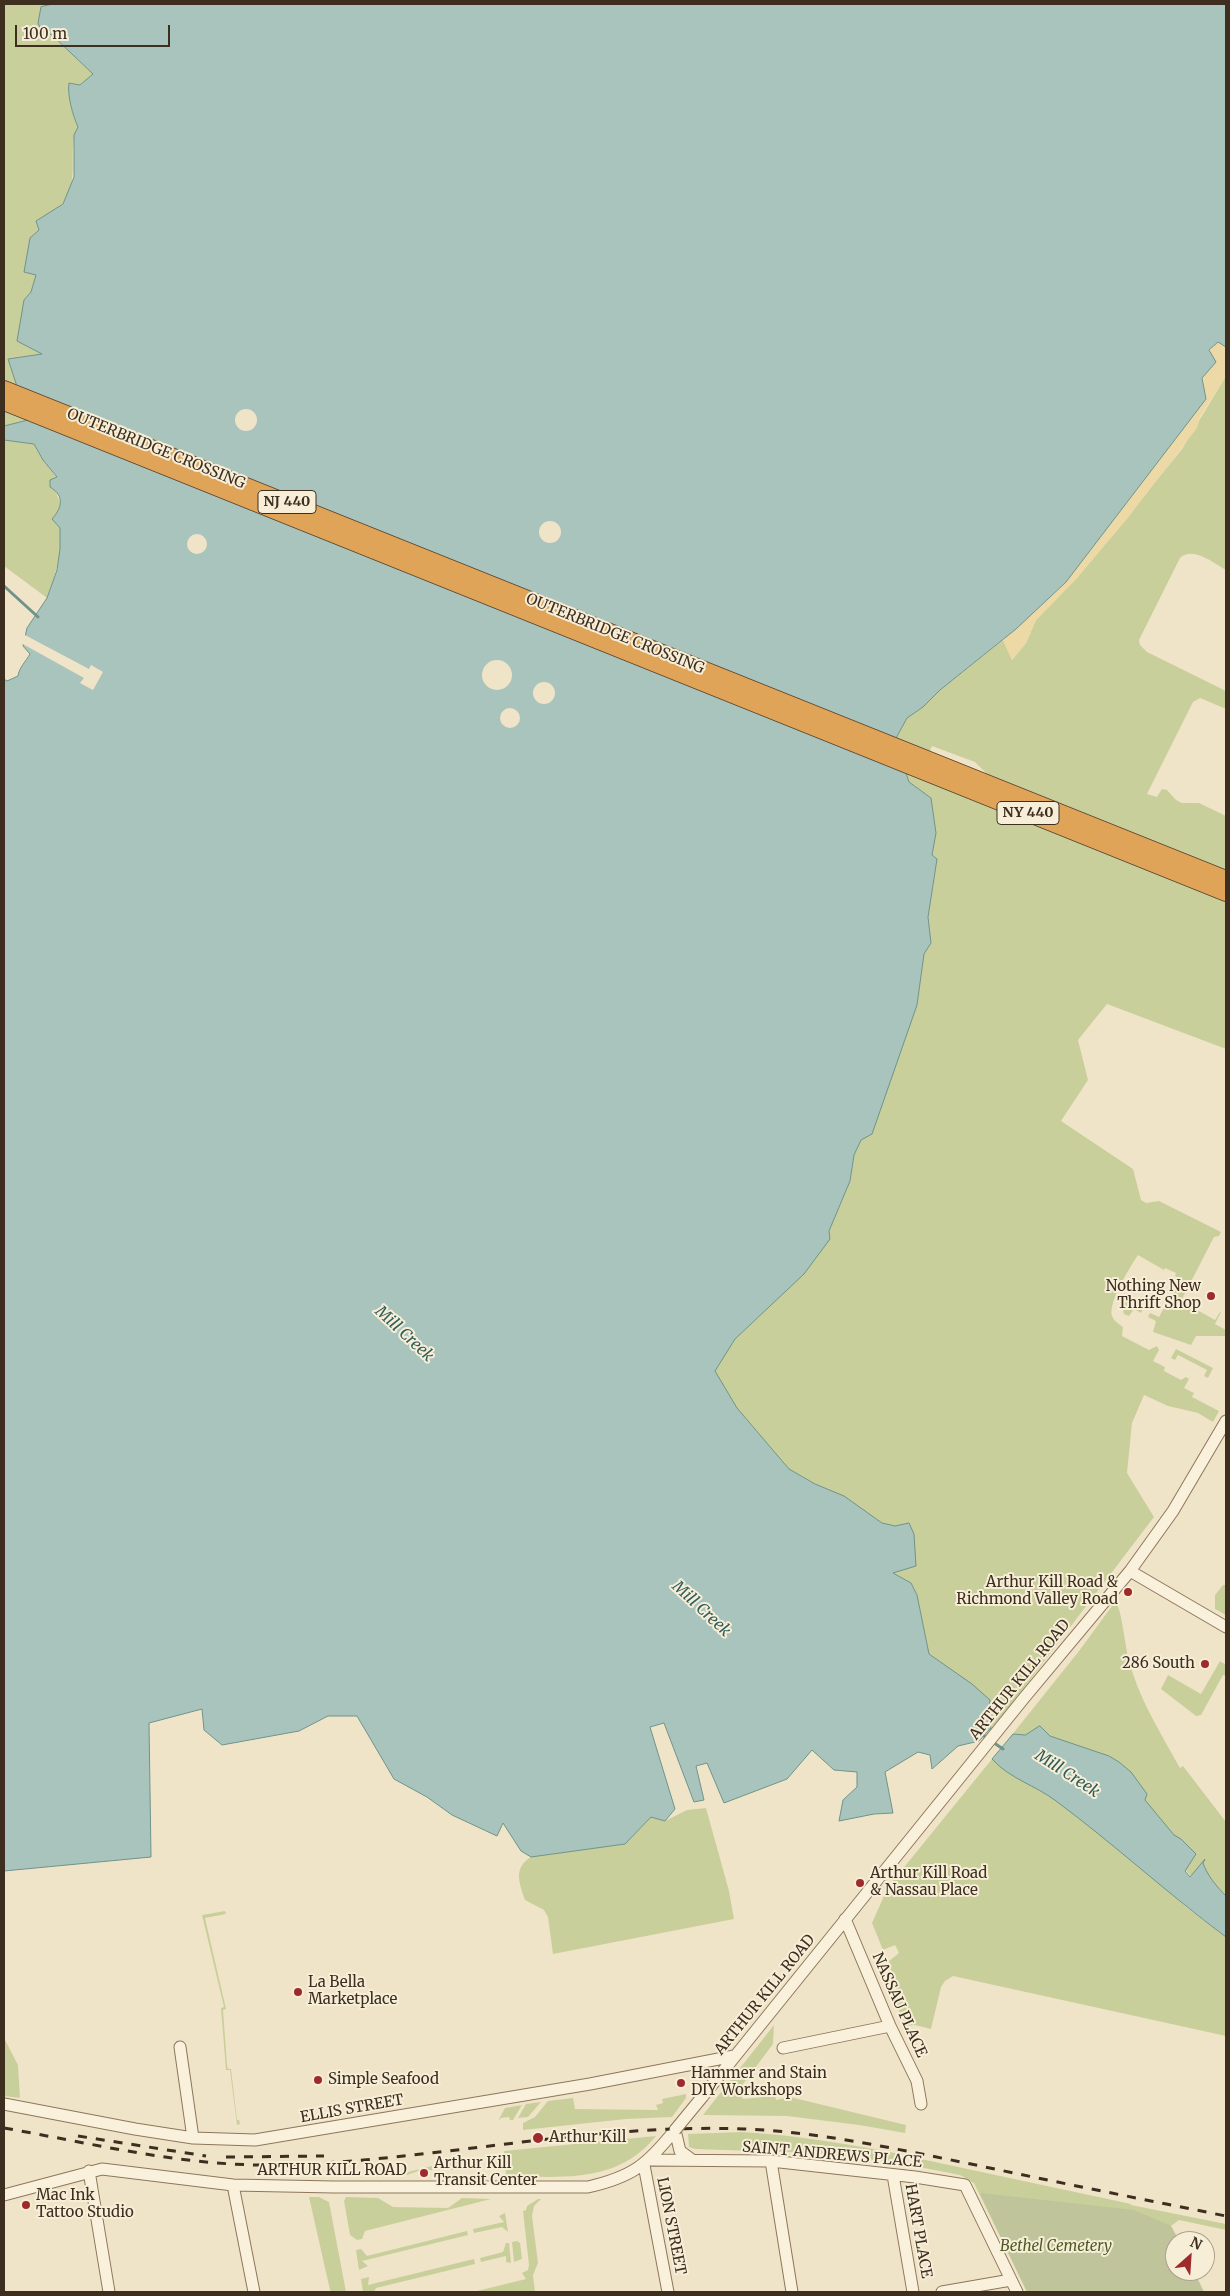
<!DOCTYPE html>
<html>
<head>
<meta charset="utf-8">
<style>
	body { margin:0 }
	#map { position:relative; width:1230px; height:2296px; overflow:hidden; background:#f0e4c8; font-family:Merriweather,serif }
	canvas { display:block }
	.frame { position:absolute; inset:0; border:5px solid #3d2e20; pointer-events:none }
	.north { position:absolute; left:1165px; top:2231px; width:50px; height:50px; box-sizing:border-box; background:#f7eed8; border:1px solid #ada18e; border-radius:50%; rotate:26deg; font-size:14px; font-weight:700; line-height:20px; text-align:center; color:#3d2e20 }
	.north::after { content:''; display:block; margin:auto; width:18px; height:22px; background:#9e2a2b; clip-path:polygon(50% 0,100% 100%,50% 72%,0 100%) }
	.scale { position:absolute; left:15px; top:25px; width:155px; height:22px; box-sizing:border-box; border:2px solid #3d2e20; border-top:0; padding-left:6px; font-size:15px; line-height:18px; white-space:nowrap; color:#3d2e20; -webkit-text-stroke:4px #f7eed8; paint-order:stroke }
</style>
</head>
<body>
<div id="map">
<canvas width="1230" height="2296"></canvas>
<div class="frame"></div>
<div class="north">N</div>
<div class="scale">100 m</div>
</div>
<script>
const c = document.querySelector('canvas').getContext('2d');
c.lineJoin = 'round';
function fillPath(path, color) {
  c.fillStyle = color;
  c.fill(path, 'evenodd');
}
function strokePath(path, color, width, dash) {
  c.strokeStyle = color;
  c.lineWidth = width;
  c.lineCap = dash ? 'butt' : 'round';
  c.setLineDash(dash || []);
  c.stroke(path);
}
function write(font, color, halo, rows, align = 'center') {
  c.font = font + ' Merriweather,serif';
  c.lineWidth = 4;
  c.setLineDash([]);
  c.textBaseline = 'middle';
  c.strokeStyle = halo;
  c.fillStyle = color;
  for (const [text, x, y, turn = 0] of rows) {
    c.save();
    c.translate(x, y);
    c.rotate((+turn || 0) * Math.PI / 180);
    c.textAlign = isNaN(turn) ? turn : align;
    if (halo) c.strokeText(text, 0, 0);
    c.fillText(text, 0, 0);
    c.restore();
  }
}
const green = new Path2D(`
	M4,4H53L41,30L52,35L93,74L80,85L70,83C67,95 73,116 78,127C66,150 81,180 63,203C57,210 44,216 36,221L39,230L25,272L36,274L31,292L24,300L43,354L8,359L28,420L4,426Z
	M1226,376V570C1213,563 1193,546 1180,558L1139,640L1140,645L1147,652L1226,691V709L1200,698L1193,702L1147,794L1157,797L1162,789L1167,790L1176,800L1182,803H1199L1226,816V1049L1107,1004L1078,1040L1088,1080L1061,1121L1133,1169L1141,1200L1146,1203L1159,1201L1221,1232L1219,1236L1214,1237L1181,1301L1215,1320L1220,1312H1221L1215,1324L1226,1330V1336H1196L1191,1345L1153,1332L1156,1321L1148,1317L1150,1313L1159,1317L1180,1279L1175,1276L1176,1273L1165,1268L1164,1270L1138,1255C1130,1267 1108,1302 1112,1316C1114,1321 1119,1324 1123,1327L1122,1336L1149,1350L1157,1346L1159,1350L1153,1361L1165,1367L1164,1371L1181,1380L1186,1377L1189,1379L1184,1388L1194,1393L1192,1397L1219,1411L1213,1422L1198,1413L1168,1406L1144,1395L1132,1423L1127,1473L1154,1517L1007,1710L991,1728L989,1719L990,1700L929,1654L917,1595L911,1583L893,1573L895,1526L882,1523L789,1469L737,1408L714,1371L735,1339L766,1309L829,1231L850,1181L854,1155L917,1005L924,954L931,943L928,917L937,859L932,855L936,833L931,798L909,782L895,740L907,718L923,707L940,690L1003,640L1012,660L1026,643L1036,620L1077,578L1182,449ZM932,746L975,762L990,777L925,763Z
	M4,440L34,444L43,460L57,478C57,481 55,486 56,490C58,506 68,500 52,519C54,521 59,525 60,528C66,545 53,581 47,598L4,566Z
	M1126,1299L1143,1309L1141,1313L1134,1309L1129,1316L1124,1314L1122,1306Z
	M1176,1349L1213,1368L1208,1378L1204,1376L1207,1370L1178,1355L1175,1360L1171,1358Z
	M1223,1585H1226V1615L1215,1609V1595Z
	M1117,1605C1121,1609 1126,1648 1128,1657C1138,1697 1160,1732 1180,1768L1183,1766L1226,1822V1909L1204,1890L1166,1849L1007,1741L1079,1651L1112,1606Z
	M1220,1661L1226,1665V1676L1223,1675L1201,1715L1196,1716L1161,1689L1168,1675L1201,1694Z
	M996,1754L1074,1807L1097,1831L1150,1875L1186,1907L1226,1937V2036L953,1976L945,1981L941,1987L931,2029L915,2025L906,2026L890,1992L894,1982L889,1961L899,1953L895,1945L883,1950L872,1923L888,1887Z
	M706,1808L729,1891L734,1919L553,1954L548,1917L544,1910L525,1900C519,1882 513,1868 531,1857L625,1844L651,1817L665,1821L687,1810Z
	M225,1911L226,1914L205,1918L226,2009L223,2010L227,2065L228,2069H231L237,2120H239L240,2124L237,2125L230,2070H226L221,2008L224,2007L202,1915Z
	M774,2025L773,2044L743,2084L740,2094L743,2099L775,2096L776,2100L790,2097L906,2125L905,2133L859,2125L787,2116L703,2115Z
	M4,2038L18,2065L20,2098L4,2096Z
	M686,2094V2098L672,2117L626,2119L523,2130V2123L535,2117L548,2101L573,2098L575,2109L658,2110L656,2105L663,2103L662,2099Z
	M541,2102L528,2117L518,2118L526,2104Z
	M522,2105L513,2120H510L509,2117L501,2118L498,2121L505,2108Z
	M742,2132C796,2135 848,2144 900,2154L899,2163L816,2153L695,2149L689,2147L688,2134Z
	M656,2136C617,2184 562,2177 506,2176L504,2151Z
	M921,2159L1131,2204V2205L1226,2224V2230L1179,2220L1171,2226L1179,2241H1175V2271L1027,2292L974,2183L960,2175L919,2167Z
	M479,2160V2170H421L407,2175H396L448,2162Z
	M309,2197H319L329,2202L346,2292H332L330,2290Z
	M346,2197L378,2198L393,2207L448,2208L462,2198L491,2199L365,2231L362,2239L357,2240L350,2235L344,2201Z
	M538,2199H541L534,2206L532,2216L538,2263L533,2275L535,2292H473L526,2279L522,2273L528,2270L529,2265L523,2211L526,2210L527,2206Z
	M505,2213L508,2232L502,2227L474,2233L473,2229L504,2222L499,2216Z
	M467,2231L468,2235L362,2261L368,2266L359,2270L356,2250L361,2249L367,2256Z
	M517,2241L520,2243L522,2259L514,2262L512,2242Z
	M506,2243H509L511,2263L506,2262V2256L481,2262L480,2258L503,2252Z
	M474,2259L475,2264L376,2288L374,2292H363L361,2279L369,2277L368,2285Z`);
const sand = new Path2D(`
	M1218,342L1226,347V376L1200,417L1197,428L1127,519L1077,578L1036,620L1026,643L1012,660L1003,640L1066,582L1206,399C1202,378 1201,357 1218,342Z`);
const cemetery = new Path2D(`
	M980,2193L1134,2210L1171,2226L1179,2241H1175V2271H1194L1204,2292H1027Z`);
const water = new Path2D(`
	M53,4H1226V347L1218,342L1209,350L1216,362L1202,378L1206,399L1066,582L1016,629L940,690L923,707L907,718L895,740L909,782L931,798L936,833L932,855L937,859L928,917L931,943L924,954L917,1005L872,1134L861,1140L854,1155L850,1181L829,1231L830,1239L804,1274L735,1339L715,1371L737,1408L789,1469L815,1484L844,1496L882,1523L895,1526L909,1523L914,1534L916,1566L893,1573L911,1583L917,1595L929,1654L972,1684L990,1700L989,1719L991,1728L979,1741L958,1746L932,1769L930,1755L918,1752L885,1772L893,1813L874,1814L839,1821L843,1800L857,1787V1772L834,1770L812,1750L787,1779L724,1803L707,1763L696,1766L704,1800L694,1802L664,1723L650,1727L675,1809L665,1821L651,1817L625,1844L531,1857L521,1851L503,1823L497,1836L452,1815L427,1797L394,1779L357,1716H328L299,1731L222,1745L204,1730L202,1709L149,1723L151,1857L4,1871V679L7,681L18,676C19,668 26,661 30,654L23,646L27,628L47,598L57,570L60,549V528L52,519C62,508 65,496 50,487V480L57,477L43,460L34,444L4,440V426L28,420L8,359L42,354L17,341L24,300L31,292L36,275L24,272L30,238L39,230L36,221L63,204L74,177V135L78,127C73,116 67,95 69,83L80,85L93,74L52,35L41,30L38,23L41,7Z
	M1040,1726L1050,1736L1109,1756L1119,1762L1131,1772L1147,1794L1145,1800L1174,1835L1181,1839L1196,1854L1185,1871L1190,1877L1205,1859L1203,1863C1207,1875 1217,1887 1226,1896V1937C1168,1894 1114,1844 1056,1801C1035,1785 1010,1779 992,1759L1013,1734L1025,1735Z`);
const pier = new Path2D(`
	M235 420a11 11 0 1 1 22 0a11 11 0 1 1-22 0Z
	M539 532a11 11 0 1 1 22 0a11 11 0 1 1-22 0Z
	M187 544a10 10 0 1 1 20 0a10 10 0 1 1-20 0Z
	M23,634L89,669L91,665L103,672L93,690L80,683L84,678L21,643Z
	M482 675a15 15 0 1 1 30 0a15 15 0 1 1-30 0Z
	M533 693a11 11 0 1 1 22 0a11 11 0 1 1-22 0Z
	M500 718a10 10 0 1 1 20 0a10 10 0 1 1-20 0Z`);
const stream = new Path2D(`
	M4,586L38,617
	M981,1734L1003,1749`);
const minor = new Path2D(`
	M1130,1571L1226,1627
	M845,1919L890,2026L917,2081L921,2104
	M180,2047L193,2138
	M783,2048L890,2026
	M703,2096L1024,1698L1130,1571L1173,1511L1226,1421
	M4,2104L135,2129L193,2138L255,2140L590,2084L734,2056
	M675,2130L680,2151L692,2160
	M650,2160L771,2161L915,2177L965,2185L1017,2292
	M771,2161L792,2292
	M644,2165L668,2292
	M89,2171L109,2292
	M893,2175L913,2292
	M233,2185L254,2292
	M4,2195L102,2169L233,2185L334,2187H588C632,2177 647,2165 675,2130
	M942,2292L1011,2280`);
const highway = new Path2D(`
	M4,389L1226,879
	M4,402L1226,893`);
const rail = new Path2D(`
	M4,2128C96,2144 185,2167 280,2165C435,2161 589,2123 744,2129C821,2132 896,2149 971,2164C1056,2182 1141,2199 1226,2216
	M78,2136L206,2156
	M226,2157L324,2156`);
const minorBridge = new Path2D(`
	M675,2130L703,2096`);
const markers = [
	[1211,1296,5,"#9e2a2b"],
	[1128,1592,5,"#9e2a2b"],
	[1205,1664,5,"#9e2a2b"],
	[860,1883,5,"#9e2a2b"],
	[298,1992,5,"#9e2a2b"],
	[318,2080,5,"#9e2a2b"],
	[681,2083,5,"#9e2a2b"],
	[538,2138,6,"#9e2a2b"],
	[424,2173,5,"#9e2a2b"],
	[26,2205,5,"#9e2a2b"]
];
const shields = [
	[287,502,58],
	[1028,813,62]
];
const shieldNames = [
	["NJ 440",287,502],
	["NY 440",1028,813]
];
const streetNames = [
	["OUTERBRIDGE CROSSING",156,449,22],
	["OUTERBRIDGE CROSSING",615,634,22],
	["ARTHUR KILL ROAD",1020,1680,-51],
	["ARTHUR KILL ROAD",765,1995,-51],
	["NASSAU PLACE",899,2005,66],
	["ELLIS STREET",352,2109,-10],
	["SAINT ANDREWS PLACE",832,2155,5],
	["ARTHUR KILL ROAD",332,2171],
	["LION STREET",671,2226,79],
	["HART PLACE",918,2231,80]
];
const poiNames = [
	["Nothing New",1201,1287,"right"],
	["Thrift Shop",1201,1304,"right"],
	["Arthur Kill Road &",1118,1583,"right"],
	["Richmond Valley Road",1118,1600,"right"],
	["286 South",1195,1664,"right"],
	["Arthur Kill Road",870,1874],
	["& Nassau Place",870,1891],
	["La Bella",308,1983],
	["Marketplace",308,2000],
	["Hammer and Stain",691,2074],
	["DIY Workshops",691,2091],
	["Simple Seafood",328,2080],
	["Arthur Kill",549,2138],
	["Arthur Kill",434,2164],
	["Transit Center",434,2181],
	["Mac Ink",36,2196],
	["Tattoo Studio",36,2213]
];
const parkNames = [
	["Bethel Cemetery",1056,2247]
];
const waterNames = [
	["Mill Creek",404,1334,43],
	["Mill Creek",701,1609,43],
	["Mill Creek",1067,1774,33]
];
fillPath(green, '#c9cf9b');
fillPath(sand, '#ecd9a5');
fillPath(cemetery, '#bfc49a');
fillPath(water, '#a9c4bc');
strokePath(water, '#6f938a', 1);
fillPath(pier, '#f0e4c8');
strokePath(stream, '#6f938a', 3);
strokePath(minor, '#8d765c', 13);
strokePath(highway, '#5b4430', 18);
strokePath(minor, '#faf1dc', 11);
strokePath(highway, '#e0a458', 16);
strokePath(rail, '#3d2e20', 3, [9, 9]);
strokePath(minorBridge, '#8d765c', 13, []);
strokePath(minorBridge, '#faf1dc', 11);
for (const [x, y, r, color] of markers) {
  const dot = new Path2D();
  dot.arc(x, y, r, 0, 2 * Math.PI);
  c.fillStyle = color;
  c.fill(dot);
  strokePath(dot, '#f7eed8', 2);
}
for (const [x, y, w] of shields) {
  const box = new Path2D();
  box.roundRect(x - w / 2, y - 11.5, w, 23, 4);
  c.fillStyle = '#f7eed8';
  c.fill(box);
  strokePath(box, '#3d2e20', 1);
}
write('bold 14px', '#3d2e20', null, shieldNames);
write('15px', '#3d2e20', '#f7eed8', streetNames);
write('15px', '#3d2e20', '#f7eed8', poiNames, 'left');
write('italic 15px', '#4d5a26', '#f7eed8', parkNames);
write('italic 16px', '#2f5d5a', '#f7eed8', waterNames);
</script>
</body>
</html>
